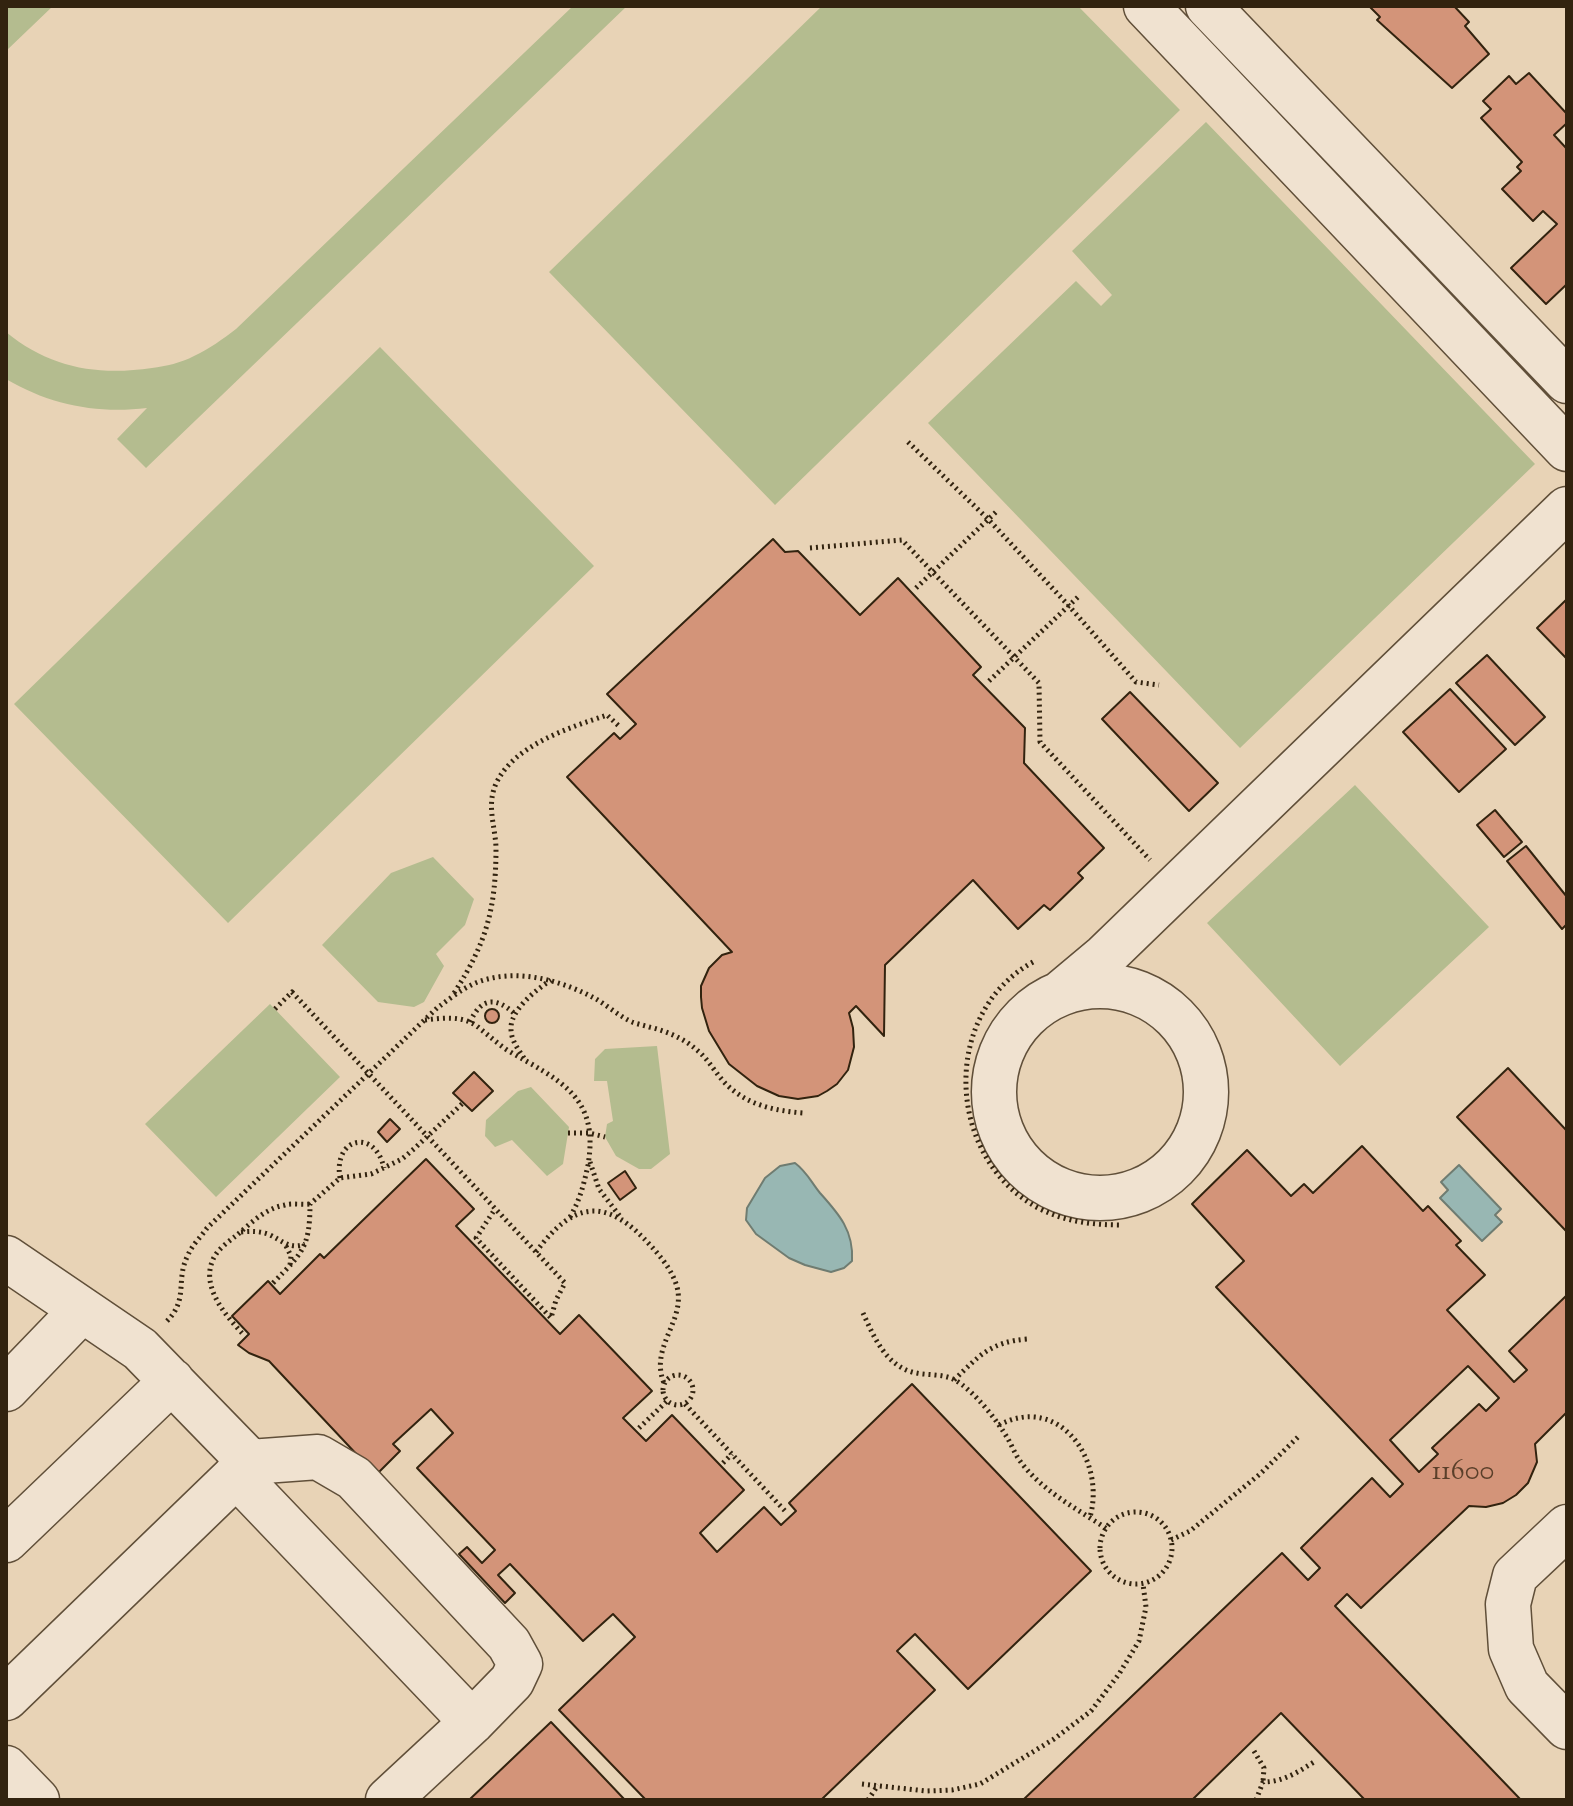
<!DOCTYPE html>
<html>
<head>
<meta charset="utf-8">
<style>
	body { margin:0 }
	#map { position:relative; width:1573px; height:1806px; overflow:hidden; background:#e8d3b6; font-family:"Sorts Mill Goudy",serif }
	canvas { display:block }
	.frame { position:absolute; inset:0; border:8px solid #32230f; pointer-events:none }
</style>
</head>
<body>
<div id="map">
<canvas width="1573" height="1806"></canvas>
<div class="frame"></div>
</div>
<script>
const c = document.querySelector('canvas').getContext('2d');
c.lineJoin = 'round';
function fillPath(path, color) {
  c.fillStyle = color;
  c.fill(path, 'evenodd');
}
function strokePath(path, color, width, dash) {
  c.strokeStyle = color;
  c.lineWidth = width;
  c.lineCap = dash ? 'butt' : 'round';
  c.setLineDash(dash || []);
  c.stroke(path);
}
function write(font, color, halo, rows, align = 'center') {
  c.font = font + ' "Sorts Mill Goudy",serif';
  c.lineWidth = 8;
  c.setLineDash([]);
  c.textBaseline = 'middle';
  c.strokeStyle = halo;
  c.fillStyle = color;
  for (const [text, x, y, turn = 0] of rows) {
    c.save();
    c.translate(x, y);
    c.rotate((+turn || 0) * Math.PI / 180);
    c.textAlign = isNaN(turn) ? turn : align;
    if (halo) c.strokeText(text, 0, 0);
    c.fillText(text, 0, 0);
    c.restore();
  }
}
const green = new Path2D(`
	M6,6H53L6,51Z
	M573,6H627L146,468L117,439L147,408C97,414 50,405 6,379V332C50,368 97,376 152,368C166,366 181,363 194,356C209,349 223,339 236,329Z
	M822,6H1078L1180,110L775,505L549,272Z
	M1206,122L1535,464L1240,748L928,423L1076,281L1101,306L1112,295L1072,251Z
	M380,347L594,566L228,923L14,704Z
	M1355,785L1489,927L1340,1066L1207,923Z
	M433,857L474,899L465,925L436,954L444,966L424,1002L414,1007L378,1002L322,945L391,873Z
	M270,1004L340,1077L216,1197L145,1124Z
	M657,1046L670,1154L651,1169H639L616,1156L605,1137L607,1124L613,1121L607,1081H594L595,1059L605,1049Z
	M531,1087L569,1127L563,1164L547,1176L512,1140L495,1147L485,1136L486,1120L518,1091Z`);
const water = new Path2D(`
	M795,1163C807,1172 811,1182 820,1193C839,1214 854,1231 852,1261L844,1268L831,1272L805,1265L789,1258L756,1234L746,1220L747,1208L765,1178L780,1166Z
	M1459,1165L1501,1209L1495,1215L1502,1222L1482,1241L1440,1198L1448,1190L1441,1182Z`);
const building = new Path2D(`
	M1369,6H1454L1469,22L1465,26L1489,54L1452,88L1377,20L1380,17Z
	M1529,73L1567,114V123L1554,135L1567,149V284L1546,304L1511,268L1557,224L1543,211L1533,221L1502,189L1521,171L1517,167L1522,162L1481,118L1491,109L1483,101L1509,76L1516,84Z
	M773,539L785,552L798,551L860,615L898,578L981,667L973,675L1025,728L1024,763L1104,848L1078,873L1083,878L1050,910L1044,905L1018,929L973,880L885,965L884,1036L856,1006L849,1013L853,1028L854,1047L848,1070L837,1084L827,1091L818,1096L798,1099L779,1096L757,1086L729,1064L709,1031L702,1008L701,997V986L709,968L722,955L732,952L567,777L614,733L620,739L636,724L607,694Z
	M1567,599V659L1537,628Z
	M1487,655L1545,717L1515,745L1456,683Z
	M1450,689L1506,749L1459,792L1403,732Z
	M1130,692L1218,783L1189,811L1102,719Z
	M1495,810L1522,842L1504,857L1477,825Z
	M1526,846L1567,897V924L1562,929L1507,861Z
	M485 1016a7 7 0 1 1 14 0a7 7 0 1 1-14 0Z
	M1508,1068L1567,1131V1232L1457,1117Z
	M474,1072L493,1091L472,1111L453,1093Z
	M390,1119L400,1129L387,1142L378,1132Z
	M1362,1146L1423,1211L1428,1206L1461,1241L1456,1245L1485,1275L1447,1310L1514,1382L1527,1370L1509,1351L1567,1295V1412L1535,1444L1537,1462L1528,1483L1516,1495L1503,1503L1486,1507L1469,1506L1361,1608L1347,1594L1335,1606L1521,1800H1365L1281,1713L1192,1800H1023L1282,1553L1308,1580L1320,1568L1301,1548L1372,1478L1390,1497L1403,1484L1216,1287L1244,1261L1192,1204L1247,1150L1291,1196L1304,1184L1313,1193ZM1468,1366L1499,1398L1486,1411L1479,1404L1432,1448L1438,1454L1419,1472L1390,1440Z
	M426,1159L474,1209L456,1226L560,1334L579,1315L652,1391L623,1418L646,1441L672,1415L744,1490L700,1533L717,1552L764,1507L781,1525L796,1511L789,1503L912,1384L1091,1571L968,1689L915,1634L897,1651L935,1690L821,1800H646L559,1710L635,1637L613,1614L583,1641L510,1564L498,1575L515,1593L505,1603L459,1554L467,1547L482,1563L495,1550L417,1468L453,1433L431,1409L393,1444L400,1451L376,1475L269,1361L249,1353L238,1345L249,1334L232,1316L268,1281L280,1294L320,1254L324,1258Z
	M625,1171L636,1188L620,1200L608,1183Z
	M551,1722L625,1800H469Z`);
const path = new Path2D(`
	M908,442L988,519L1069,606L1136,682L1159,685
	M810,548L902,540L1039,683L1040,742L1150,860
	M916,588L998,510
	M989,681L1079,596
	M1033,962C939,1014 946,1160 1040,1209C1067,1222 1093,1225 1123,1225
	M454,993C487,942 496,908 496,847C495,826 487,807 495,786C512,745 569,728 607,715L621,728
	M275,1009L292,992L565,1283L556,1300L551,1318L476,1238L495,1209
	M425,1020C443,1018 463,1015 478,1027C488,1035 497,1043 507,1050C558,1080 600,1095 588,1165C584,1184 580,1200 570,1217
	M470,1022C481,998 495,996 515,1014
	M524,1058C518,1049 511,1040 511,1029C510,1010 537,989 551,980
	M568,1133H589L605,1137
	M590,1162L599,1189L622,1219
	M340,1178C333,1137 375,1128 384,1168
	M241,1232C251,1231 259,1231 268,1234C282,1240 289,1250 305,1244
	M286,1246L291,1256L290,1265
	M536,1252C574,1200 607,1197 651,1246C662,1258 673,1272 677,1287C686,1321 649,1347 664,1383
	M273,1283C302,1253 310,1248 310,1204L340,1178L371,1174L402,1159L415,1148L464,1102
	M863,1313C874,1337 885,1364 912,1372C926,1376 942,1373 955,1380C974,1391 997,1420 1008,1439C1012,1446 1015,1454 1020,1461C1042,1491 1076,1508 1107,1529
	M167,1321C189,1299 175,1280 188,1255C192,1245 201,1237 207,1228L437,1008C451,998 466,985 484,980C521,969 563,981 596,999C608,1006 619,1016 632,1022C637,1024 643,1025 649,1027C667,1031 685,1039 698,1051C709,1060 716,1074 726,1084C747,1105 775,1111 804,1113
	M242,1333C226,1316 202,1288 212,1262C216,1250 228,1242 237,1235C251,1223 266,1208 285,1205C292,1203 302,1205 310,1204
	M663 1390a15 15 0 1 1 30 0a15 15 0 1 1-30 0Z
	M954,1380C979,1356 990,1342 1027,1339
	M685,1404L786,1512
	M999,1425C1060,1393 1106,1461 1090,1517
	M639,1428L667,1401
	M723,1463L732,1454
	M1100 1548a36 36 0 1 1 72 0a36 36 0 1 1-72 0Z
	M1171,1540L1190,1531L1260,1474L1299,1436
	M1254,1751L1264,1768L1263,1782
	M862,1784L926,1791L952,1790L980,1784L1054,1739L1091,1711L1119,1674L1139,1641L1146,1607L1143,1584
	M868,1800L878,1785
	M1256,1800L1263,1782C1283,1782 1298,1772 1314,1762`);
const minor = new Path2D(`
	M1146,6L1567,449
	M1208,6L1567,381
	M994 1092a106 106 0 1 1 212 0a106 106 0 1 1-212 0Z
	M1062,992L1105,956L1567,509
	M6,1258L140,1349L250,1462
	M6,1389L82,1310
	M236,1475L472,1722
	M1567,1527L1515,1576L1508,1604L1511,1649L1527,1686L1567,1727
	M6,1540L172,1381
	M6,1698L250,1462L318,1457L354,1478L509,1644L520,1664L512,1681L472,1722L388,1800
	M6,1768L37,1800`);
const numberNames = [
	["11600",1463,1474]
];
fillPath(green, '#b4bc8f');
fillPath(water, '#98b7b3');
strokePath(water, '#6f7c71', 2);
fillPath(building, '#d39479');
strokePath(building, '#32230f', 2);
strokePath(minor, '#604f39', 47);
strokePath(path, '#32230f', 5, [2, 4]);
strokePath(minor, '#f0e2d0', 44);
write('28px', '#5a3f2a', null, numberNames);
</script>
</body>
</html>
